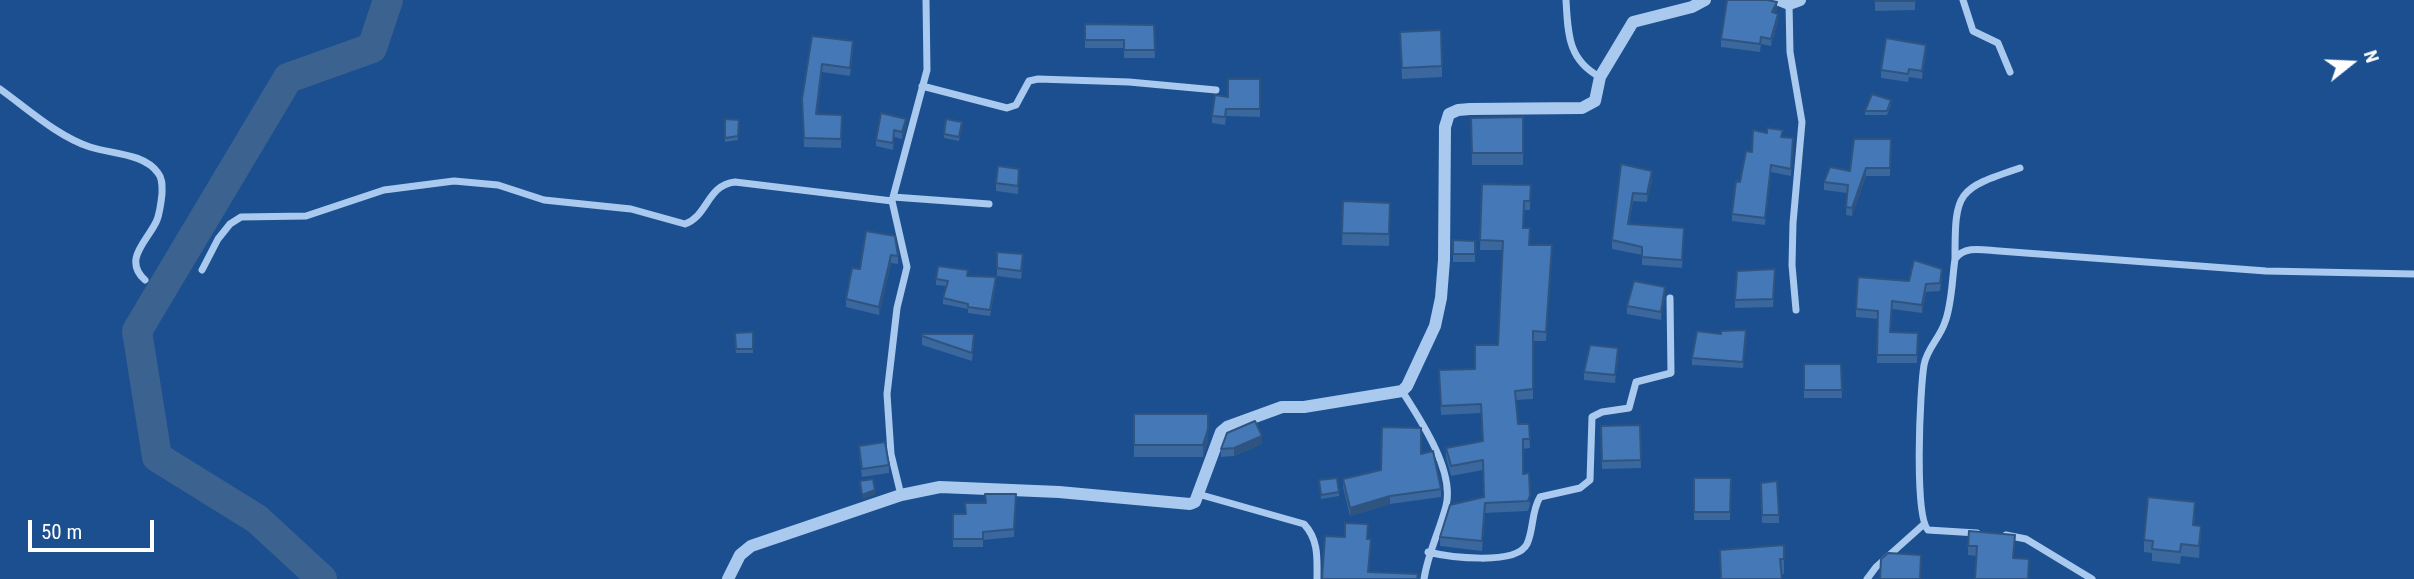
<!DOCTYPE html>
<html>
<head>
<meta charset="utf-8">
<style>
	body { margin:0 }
	#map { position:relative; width:2414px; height:579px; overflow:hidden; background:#1b4f8f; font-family:"Roboto Condensed",sans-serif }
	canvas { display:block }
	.north { position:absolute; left:2316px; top:28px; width:70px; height:70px; -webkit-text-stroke:5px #1b4f8f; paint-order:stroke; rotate:72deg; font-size:19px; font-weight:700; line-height:28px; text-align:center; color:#fff }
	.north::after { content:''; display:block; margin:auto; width:24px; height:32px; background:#fff; clip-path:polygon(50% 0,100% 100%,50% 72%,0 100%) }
	.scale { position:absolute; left:28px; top:520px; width:126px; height:32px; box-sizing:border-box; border:4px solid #fff; border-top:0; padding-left:9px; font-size:21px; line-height:24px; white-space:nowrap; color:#fff; -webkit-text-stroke:5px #1b4f8f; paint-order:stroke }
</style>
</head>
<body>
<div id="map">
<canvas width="2414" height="579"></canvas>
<div class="north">N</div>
<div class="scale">50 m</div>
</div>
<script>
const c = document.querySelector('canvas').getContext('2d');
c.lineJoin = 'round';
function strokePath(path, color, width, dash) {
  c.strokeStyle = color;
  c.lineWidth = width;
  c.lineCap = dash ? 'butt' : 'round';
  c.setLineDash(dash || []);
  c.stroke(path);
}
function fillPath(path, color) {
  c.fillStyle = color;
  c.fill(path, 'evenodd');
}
const river = new Path2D(`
	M322,579L257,519L157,457L137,331L288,78L372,48L388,0`);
const minor = new Path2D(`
	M1566,0C1568,34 1568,60 1600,77
	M1963,0L1973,31L1998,43L2010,72
	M1789,4L1790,52L1802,122L1793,223L1792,265L1796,310
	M922,86L1007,108L1016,105L1029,81L1038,79L1129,82L1216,90
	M0,89C28,109 57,136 90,147C111,154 144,153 158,173C163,179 162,187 162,194C161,203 160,212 157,220C148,241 122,259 145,280
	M893,197L989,204
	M1955,258C1955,191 1957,189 2020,168
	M202,270L218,239L230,224L241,217L306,216L384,190L454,181L498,185L544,200L631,209L685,224C708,216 707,185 735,182L892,201
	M1402,391C1420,419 1455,471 1446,506C1439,532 1428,553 1424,579
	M1198,494L1304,524C1319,540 1317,559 1317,579
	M901,495L891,454L887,394L897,308L907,267L892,201L927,70L926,0
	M1977,533L1928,530C1914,515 1920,389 1924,365C1927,348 1940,338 1945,322C1952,304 1952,279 1955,259C1965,245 1983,250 1999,251L2266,271L2414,274
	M2006,535L2026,539L2092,579
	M1428,552C1448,557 1516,566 1527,544C1534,529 1531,512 1540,497L1580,488L1590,480L1592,417L1602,412L1629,408L1636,382L1671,373L1670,298
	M1867,579L1876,567L1923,525`);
const tertiary = new Path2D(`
	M1779,0L1789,4L1800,0
	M728,579L740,555L751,546L901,495L940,487L1059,492L1190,504L1195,502L1221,432L1227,427L1282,407H1304L1402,391L1407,386L1435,326L1441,298L1444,260L1445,127L1449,114L1458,110L1470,109L1582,108L1595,101L1600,77L1633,22L1692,7L1705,0`);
const wall = new Path2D(`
	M1875,0H1915V10L1875,11Z
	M1777,10L1775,13L1778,21L1771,46L1761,44L1760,52L1721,47V39Z
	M1085,24L1154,25L1155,58H1124V48H1085Z
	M1400,32L1442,66V77L1402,79Z
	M812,36L853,49L850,76L822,72L817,114L842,115L841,148L804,147L802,99Z
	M1926,53L1922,79L1909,77L1908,82L1881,78V70Z
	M1260,79V117L1226,116L1225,125L1212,123V116L1228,97Z
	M1891,104L1887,115H1865V111Z
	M1523,117V165H1472L1471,118Z
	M725,119L739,120L738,140L725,142Z
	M906,125L902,139L894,137L893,150L876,146V140Z
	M962,126L959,141L944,138V134Z
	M1767,133L1783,137L1793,138L1791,176L1771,172L1765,225L1732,221V214L1740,182L1752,152Z
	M1891,139L1890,176H1866L1852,216L1846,215L1847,193L1824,190V182L1850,171Z
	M1621,164L1652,180L1647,202L1633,201L1629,224L1684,236L1682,268L1642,265V255L1612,249V240Z
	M1019,177L1018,194L996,191V183Z
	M1482,184L1531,185L1530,210H1524L1523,228L1529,245L1552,254L1546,341H1533V399L1516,400L1518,424H1529L1530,448L1523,449V474L1530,504L1528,511L1485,513L1482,551L1440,546V537L1484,497L1483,470L1451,476L1446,457V448L1482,441L1481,413L1441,415L1439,380L1475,369L1498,345L1503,250H1480Z
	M1343,201L1390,203L1389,246L1342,245Z
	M866,231L898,256V264L891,263L879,315L846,307V299L860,269Z
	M1453,240L1475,241V262H1453Z
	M997,252L1023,262L1021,279L997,276Z
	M1775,277L1773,307L1735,308V300Z
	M1942,277L1940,291L1926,292L1922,313L1892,309L1890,332L1918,333L1917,363H1877L1878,319L1856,317V309L1909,281Z
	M936,279L996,283L990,316L968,313V309L943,304V298L946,286L936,285Z
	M1665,295L1661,320L1627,314V306Z
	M753,332V353H736L735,333Z
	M922,336L974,342L972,361L922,345Z
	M1746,337L1743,368L1692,365V358Z
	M1618,356L1615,383L1584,380V372Z
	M1804,364H1841L1842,398H1804Z
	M1134,414L1208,441L1203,457H1134Z
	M1640,425L1641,468L1602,469L1601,426Z
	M1262,444L1234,456L1221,457V449Z
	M859,446L889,465V473L862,477L859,454Z
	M1421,454L1441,489V497L1390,504L1350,516L1343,487V479L1381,470Z
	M1694,478H1731L1730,520H1694Z
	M1319,480L1339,492V496L1321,499Z
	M1761,483L1779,515V523H1762Z
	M1016,494L1014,537L983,540V547H953V514H965L985,503Z
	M2195,513L2194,525L2201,537L2199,558L2181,556L2180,564L2152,561V553L2144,552V540Z
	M2015,544L1976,556L1968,555V546Z
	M1784,545V574L1720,579Z`);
const shadedWall = new Path2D(`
	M1777,2V10L1772,20V12Z
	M1778,14V21L1771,46V39Z
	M1926,45V53L1922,79V71Z
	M822,64V72L816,122V114Z
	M906,119V125L902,139V132Z
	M1771,165V172L1765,225V218Z
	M1866,168V176L1852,216V208Z
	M1652,171V180L1647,202V194Z
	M891,255V263L879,315V307Z
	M1926,284V292L1922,313V305Z
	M1665,287V295L1661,320V312Z
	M1208,429V441L1203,457V445Z
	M1262,436V444L1234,456V448Z
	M875,490V495L862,499V495Z
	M1390,496V504L1350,516V508Z
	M2201,526V537L2199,558V546Z`);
const building = new Path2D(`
	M1727,0H1767L1777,2L1772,12L1778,14L1771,39L1761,37L1760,44L1721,39Z
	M1875,0H1915V1H1875Z
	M1085,24L1154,25L1155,50H1124V40H1085Z
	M1441,30L1442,66L1402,68L1400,32Z
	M812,36L853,41L850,68L822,64L816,114L842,115L841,139L804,138L802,99Z
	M1886,38L1926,45L1922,71L1909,69L1908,74L1881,70Z
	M1228,79H1260V109H1226L1225,117L1212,116L1215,95L1228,97Z
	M1872,94L1891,100L1887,111H1865Z
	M881,113L906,119L902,132L894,130L893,143L876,140Z
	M1523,117V153H1472L1471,118Z
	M725,119L739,120L738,136L725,138Z
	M946,119L962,122L959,137L944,134Z
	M1767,128L1783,130L1781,137L1793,138L1791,169L1771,165L1765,218L1732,214L1736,181L1740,182L1746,151L1752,152L1753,130L1767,133Z
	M1854,139H1891L1890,168H1866L1852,208L1846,207L1848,185L1824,182L1830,167L1850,171Z
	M1621,164L1652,171L1647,194L1633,193L1628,224L1684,228L1682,260L1642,257V247L1612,240Z
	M998,166L1019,169L1018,186L996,183Z
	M1482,184L1531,185L1530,201H1524L1523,228H1530L1529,245H1552L1546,332L1533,331V389L1515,391L1518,424H1529L1530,439H1523V474L1529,473L1530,495L1528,501L1485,503L1482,541L1440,537L1450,505L1484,497L1483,460L1451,466L1446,448L1483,441L1481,404L1441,406L1439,370L1475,369V345H1498L1503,241L1480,240Z
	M1343,201L1390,203L1389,234L1342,233Z
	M866,231L895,236L898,256L891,255L879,307L846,299L852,268L860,269Z
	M1453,240L1475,241V254H1453Z
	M997,252L1023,254L1021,271L997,268Z
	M1914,260L1942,269L1940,283L1926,284L1922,305L1892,301L1890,332L1918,333L1917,355H1877L1878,311L1856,309L1858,277L1909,281Z
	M938,266L968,270L967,276L996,277L990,310L968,307V304L943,298L948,281L936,279Z
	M1775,269L1773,299L1735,300L1737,271Z
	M1634,281L1665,287L1661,312L1627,306Z
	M1746,330L1743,362L1692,358L1697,331L1721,334V331Z
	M753,332V349H736L735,333Z
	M922,334H974L972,353L922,336Z
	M1590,345L1618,348L1615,375L1584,372Z
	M1804,364H1841L1842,390H1804Z
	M1134,414H1208V429L1203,445H1134Z
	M1255,421L1262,436L1234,448L1221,449L1227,433Z
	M1640,425L1641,460L1602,461L1601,426Z
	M1382,427L1421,428V454L1433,451L1441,489L1390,496L1350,508L1343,479L1381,470Z
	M885,442L889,465L862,469L859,446Z
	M1337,478L1339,492L1321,495L1319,480Z
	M1694,478H1731L1730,512H1694Z
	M873,479L875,490L862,495L860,481Z
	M1777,481L1779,515H1762L1761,483Z
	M985,494H1016L1014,529L983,532V539H953V514H966L965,503H986Z
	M2148,497L2195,502L2193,525L2201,526L2199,546L2181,544L2180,552L2152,549L2153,541L2144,540Z
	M1345,523L1368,524L1367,539H1371L1368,572L1418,574L1417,579H1322L1325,536L1345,537Z
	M1969,531L2015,535L2013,558L2029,559L2028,579H1975L1977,546H1968Z
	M1784,545V559H1780L1782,579H1721L1720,550Z
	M1888,553L1921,555L1920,579H1880L1881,559Z`);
strokePath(river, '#3c6290', 30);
strokePath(minor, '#a9c9ee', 7);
strokePath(tertiary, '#a9c9ee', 12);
fillPath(wall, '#3a679d');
fillPath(shadedWall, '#305480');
fillPath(building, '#4478b7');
strokePath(building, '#305480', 2);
</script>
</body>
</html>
